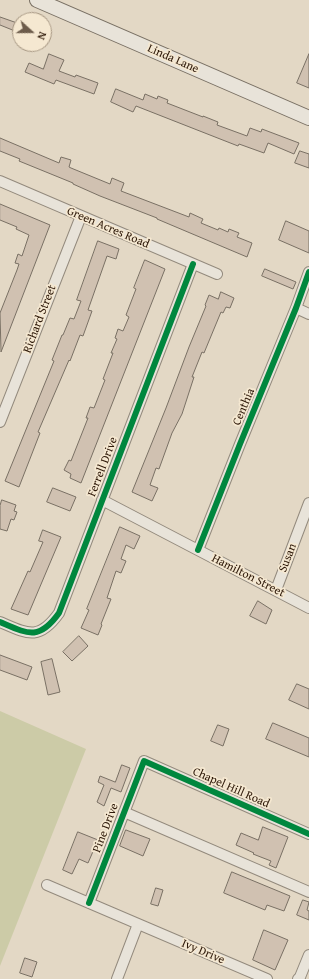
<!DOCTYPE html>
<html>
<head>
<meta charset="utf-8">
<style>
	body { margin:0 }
	#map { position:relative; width:309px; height:979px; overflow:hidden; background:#e3d8c5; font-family:"Gentium Book Plus",serif }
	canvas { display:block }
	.north { position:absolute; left:12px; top:12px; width:40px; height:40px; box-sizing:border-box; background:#f5e8d1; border:1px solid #a59581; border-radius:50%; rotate:111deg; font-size:11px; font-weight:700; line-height:16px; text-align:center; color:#2e1909 }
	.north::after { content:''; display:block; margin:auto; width:14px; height:18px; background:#6d5c4b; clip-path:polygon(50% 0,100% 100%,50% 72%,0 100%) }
</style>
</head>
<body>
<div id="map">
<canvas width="309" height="979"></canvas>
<div class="north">N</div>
</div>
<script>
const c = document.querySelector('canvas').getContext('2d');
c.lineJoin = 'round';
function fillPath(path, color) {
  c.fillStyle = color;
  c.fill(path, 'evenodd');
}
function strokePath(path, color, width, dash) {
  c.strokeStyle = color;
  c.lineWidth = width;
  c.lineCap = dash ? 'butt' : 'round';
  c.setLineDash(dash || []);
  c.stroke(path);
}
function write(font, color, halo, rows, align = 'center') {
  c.font = font + ' "Gentium Book Plus",serif';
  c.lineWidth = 3.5;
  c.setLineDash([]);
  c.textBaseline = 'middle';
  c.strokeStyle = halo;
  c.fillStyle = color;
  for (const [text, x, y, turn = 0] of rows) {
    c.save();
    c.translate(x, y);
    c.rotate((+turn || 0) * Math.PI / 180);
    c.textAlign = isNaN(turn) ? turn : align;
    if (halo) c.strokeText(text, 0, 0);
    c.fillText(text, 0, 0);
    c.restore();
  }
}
const green = new Path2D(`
	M0,711L86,749L0,966Z`);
const building = new Path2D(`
	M0,17L20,24V33L0,25Z
	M49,54L64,60L59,71L75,77L76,75L98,83L94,94L56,80L54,84L25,72L29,63L43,69Z
	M309,54V88L297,83Z
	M116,89L143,100L145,94L157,99L158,96L168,100L167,103L203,117V116L218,122L217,125L247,136L250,128L261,132L262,129L299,143L294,154L268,143L264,153L239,144L238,146L136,106L133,112L111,102Z
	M0,138L59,163L61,157L71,160L69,167L71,168L110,184L112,178L124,183L121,191L189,217L190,213L203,219L201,223L218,230L219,228L228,232L229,229L239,233L237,237L252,243L247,257L157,219V218L100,196L73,184V183L19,161L20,159L0,151Z
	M300,151L309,154V168L295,163Z
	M0,204L50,225L1,352L0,313L17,270L19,264L15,263L18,254L22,256L29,235L16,229L17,227L0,220Z
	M286,221L309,231V253L279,240Z
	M98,241L119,249L116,259L107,256L88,310L92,311L83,336L80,335L70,361L69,360L38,432L40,433L19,487L5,481L54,361L52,360L62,335H63L70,318L74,319L81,301L77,300Z
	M145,260L165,269L81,483L70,478L71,474L64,470L69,460L71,461L88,418H86L90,407L94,408L105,380L103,379L113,353H111L117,339L115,338L118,329L123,331L129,317L126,315L136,289L134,288Z
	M265,269L296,282L293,289L262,276Z
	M221,292L234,298L230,308L226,307L223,313L221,312L204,353L202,352L192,377H194L182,414L172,433L159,469L156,468L150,485L158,488L152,501L132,492L166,408L189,347L206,306L205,305L209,295L218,299Z
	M53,488L76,497L70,511L47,502Z
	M2,500L16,505L14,511L17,512L14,520L11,519L7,531L0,529V506Z
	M120,527L140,536L134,549L126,545L121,559L126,561L121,573L116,571L107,598L111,599L101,624L102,625L98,635L81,628L89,610L87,609Z
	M43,530L61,537L28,615L11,609L28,571L30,572L43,542L39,541Z
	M258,601L272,610L266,624L250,616Z
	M79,636L88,646L72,661L63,652Z
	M0,655L32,667L27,680L0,670Z
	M52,659L60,692L48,695L41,662Z
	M297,684L309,689V709L289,700Z
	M273,723L309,738V757L266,739Z
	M218,725L229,729L223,746L211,741Z
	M122,765L130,768L121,792L111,788L104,806L97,802L104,785L98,782L100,776L115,782Z
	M263,827L288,837L276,868L269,865L271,861L253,854L254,853L236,845L241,833L258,840Z
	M126,830L150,839L143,856L120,846Z
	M78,832L98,840L88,863L79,859L72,874L63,870Z
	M232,872L290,896L284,911L267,905L265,910L224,893Z
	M156,888L163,890L158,906L151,904Z
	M303,900L309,902L307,910L309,911V920L297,915Z
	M264,930L288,940L275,970L253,960Z
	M25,958L37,962L32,977L20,973Z`);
const street = new Path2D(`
	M0,181L217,274
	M296,308L309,314
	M0,422L81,216
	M102,500L309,608
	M198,550L240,444L296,308L309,272
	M276,590L309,503
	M0,622C28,634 39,641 59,613L193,264
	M124,812L309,892
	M47,885L267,979
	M89,903L144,761L309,834
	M117,979L138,924
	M298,979L300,977L309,955`);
const secondary = new Path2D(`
	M37,0L309,118`);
const cycleway = new Path2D(`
	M198,550L240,444L296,308L309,272
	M0,622C28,634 39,641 59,613L193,264
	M89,903L144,761L309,834`);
const streetNames = [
	["Linda Lane",173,59,24],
	["Green Acres Road",108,228,23],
	["Richard Street",40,319,-69],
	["Centhia",244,407,-67],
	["Ferrell Drive",103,467,-69],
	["Susan",288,558,-69],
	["Hamilton Street",248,576,27],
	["Chapel Hill Road",231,788,24],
	["Pine Drive",106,828,-69],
	["Ivy Drive",203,952,23]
];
fillPath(green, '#cccba7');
fillPath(building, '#d0c1b1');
strokePath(building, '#797064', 1);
strokePath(street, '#938a7d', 12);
strokePath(secondary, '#797064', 16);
strokePath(street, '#e8e3d9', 10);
strokePath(secondary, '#e8e3d9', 14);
strokePath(cycleway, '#00873e', 6);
write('12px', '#2e1909', '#f5e8d1', streetNames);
</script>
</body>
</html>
